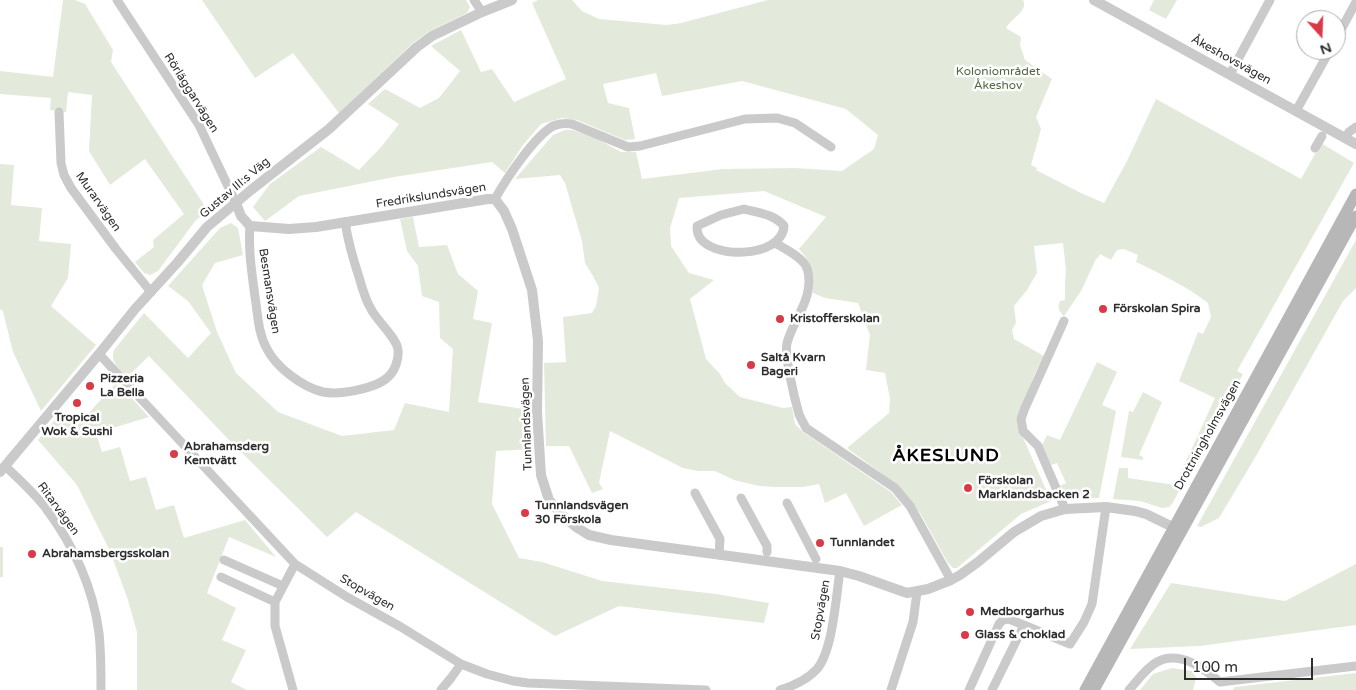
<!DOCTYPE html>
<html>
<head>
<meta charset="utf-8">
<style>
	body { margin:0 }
	#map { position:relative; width:1356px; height:690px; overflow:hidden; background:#fff; font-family:"Varela Round",sans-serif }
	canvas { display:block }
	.north { position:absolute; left:1296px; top:10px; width:50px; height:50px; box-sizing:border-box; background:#fff; border:1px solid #ababab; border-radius:50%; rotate:160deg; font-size:14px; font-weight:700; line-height:20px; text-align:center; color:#2d2d2d }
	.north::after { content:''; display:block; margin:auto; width:18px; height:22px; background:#d83b47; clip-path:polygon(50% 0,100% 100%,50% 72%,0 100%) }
	.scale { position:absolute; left:1184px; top:658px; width:129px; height:22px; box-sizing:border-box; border:2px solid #2d2d2d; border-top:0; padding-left:6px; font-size:15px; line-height:18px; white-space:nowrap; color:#2d2d2d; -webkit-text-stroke:4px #fff; paint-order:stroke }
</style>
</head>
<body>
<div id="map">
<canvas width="1356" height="690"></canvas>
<div class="north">N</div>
<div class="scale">100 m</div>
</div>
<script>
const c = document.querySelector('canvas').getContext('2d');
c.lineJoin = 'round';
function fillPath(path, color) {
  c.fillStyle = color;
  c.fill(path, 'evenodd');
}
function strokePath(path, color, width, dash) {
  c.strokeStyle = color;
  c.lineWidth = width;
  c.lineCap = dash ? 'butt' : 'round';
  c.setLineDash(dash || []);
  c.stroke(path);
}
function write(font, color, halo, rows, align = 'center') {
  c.font = font + ' "Varela Round",sans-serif';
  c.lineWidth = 5;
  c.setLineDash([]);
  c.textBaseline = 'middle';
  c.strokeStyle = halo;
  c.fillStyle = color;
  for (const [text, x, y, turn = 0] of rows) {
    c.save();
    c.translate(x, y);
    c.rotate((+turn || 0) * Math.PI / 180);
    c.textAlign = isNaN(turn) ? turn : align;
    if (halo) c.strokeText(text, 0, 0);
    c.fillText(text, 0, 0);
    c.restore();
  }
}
const green = new Path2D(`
	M63,0H75L85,4L113,50L111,62L208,211L196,220L158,271L150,275L144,273L135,262L154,247L153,240L184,214L145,159L110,185L89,151L92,95L68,92L66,112L50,110L51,98L0,94V71L53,77Z
	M202,0H466L470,7L467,13L430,31L414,42L339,113L293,53L255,78Z
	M538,0H572L582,11L599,19L667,25L681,23L768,0H1023C1029,11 1011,18 1006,28L1021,37L1020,45L1025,60L1052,79L1036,117L1041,129L1031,165L1037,168L1036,170L1081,193L1104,203L1127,161L1156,99L1301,179L1321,143L1354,163L1237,371L1243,374L1172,504L1169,507L1162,508L1140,501L1113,499L1119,468H1128V478L1175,485L1215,398L1179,381L1198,332L1203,334L1211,317L1208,303C1186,286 1161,274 1136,262L1138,255L1124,249L1117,250L1111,260L1100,254L1098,258L1096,259L1081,291L1064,316C1059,311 1057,308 1060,301L1065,300V283L1066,270L1063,243L1034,246L1037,273L1027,290L1014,306L1016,323L1012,330L1014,339L1044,356L1035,373L1017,424L1051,501L1021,514L957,568H953L948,563L920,513L897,485L847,448L889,413L890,399L885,373L866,370L870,335L858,303L825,298L813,293C815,271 813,266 799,249L826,217L764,191L679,198L670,228L671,246L689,273L714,280L690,299L706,359L720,374L725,383L740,397L783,408L792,407L795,424L803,432L891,492L902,505L864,526L846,493L825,503L819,484L803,487H774L759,486L734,480L715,471H698L683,468L610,431L599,483L603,489L592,493L569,446H546L544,363L566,362L563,317L592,313L596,306L599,288L593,276L585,263L582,241L565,183L560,175L515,179L553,135L565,130H572L594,137L621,152H636L642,179L723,169L795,168L842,171L874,149L878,135L846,109L742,81L662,96L656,73L603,84L608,103L629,108L635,139L625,140L577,120L562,118L541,124L523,145L505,173L492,162L394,177L299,196L265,221L253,207L270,184L321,147L359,170L382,146L399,124L368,104L385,89L420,108L439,98L460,71L431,46L461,30L481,72L492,69L514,102L566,79L532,3Z
	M1154,0H1177L1166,19L1149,10Z
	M0,164L14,165L11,205L42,208L39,241L71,244L68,278L51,306L96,345L41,411L13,352L3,311L0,309Z
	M413,217L419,247L447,245L458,274L478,291L473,319L492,323L478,402L530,410L532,449L496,451L492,504L519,558L542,562L602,581L716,594L769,603L764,623L619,606L555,636L356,512L327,537L229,440L149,356L127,377C119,368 110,362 114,350L144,313L188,358L211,333L188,301L168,286L220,228L231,223L238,228L243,255L215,263L202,285L217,332L236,373L278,412L342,436L394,430L405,403L449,412L453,349L440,338L439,302L422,296L418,266L407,251L400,219Z
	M1356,240V288L1343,301L1256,456L1219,518L1201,527L1197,526Z
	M1097,362L1117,372L1102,405L1116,411L1099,498H1074L1067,499L1060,486L1066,483L1057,463L1051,465L1042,445L1047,435L1060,440Z
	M117,382L149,417L96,433L102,452L120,447L130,481L146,477L156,510L174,505L184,538L245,520L276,557L229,537L207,593L236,608L222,640L246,650L231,682L247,690H137V632L128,600L110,551L77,485L38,440L60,414L76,427Z
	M1143,392L1162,402L1139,455L1143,457V460L1121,457L1129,411L1133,412Z
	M0,547H3V577H0Z
	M1356,564V625L1200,646L1130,649L1171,583L1285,601Z
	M1172,668L1193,671L1196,678L1193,690H1140L1153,674Z
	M1356,673V690H1232L1235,687Z`);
const minor = new Path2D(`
	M117,0L199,125L236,203
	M474,0L482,12
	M1336,39L1356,2
	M1230,74L1270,0
	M1296,111L1330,50
	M59,112L61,163L64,175L71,188L116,249L151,292
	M1345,138L1349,132L1356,127
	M1315,148L1322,136
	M495,199C506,179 534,137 553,126C560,123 566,123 572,124L628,147L640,146L745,119L777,118L795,123L831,147
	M744,209C759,213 774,214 784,226C782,259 707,260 698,234C697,231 697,229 697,226L721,215Z
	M250,226C248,250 252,273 255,297C258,315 258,333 267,349C276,367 302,387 323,392C339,395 376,389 388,377C395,371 399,359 398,350C397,338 377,321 371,309C365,299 362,288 359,277C353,259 348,241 345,222
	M775,243C785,249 800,256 806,266C808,270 809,277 809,281C809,304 793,321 787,343C784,356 795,400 799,414C801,419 804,424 806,428L895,488L910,506L951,580
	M1064,321L1025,408L1021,419L1023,431L1038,446L1065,509
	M99,354L295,564L347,597L401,627L461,664L487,674L513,681L528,683L706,690
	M5,466C19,479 33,492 45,507C72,543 93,587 99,633C101,651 101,671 101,690
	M695,493L720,539L719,555
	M741,498L767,546V552
	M787,503L816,559
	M224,560L283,586
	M221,577L275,602
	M293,690L275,626V602L295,564
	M441,690L451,678L461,664
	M780,690C793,686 808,679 817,669C833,650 836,596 840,571
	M891,690L913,622L917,592
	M969,690L999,624L1003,620L1009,619L1070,644L1084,622L1092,604L1106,507
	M992,690L1021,631L1029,628
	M1129,690C1137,681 1146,668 1157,662C1180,650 1203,668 1220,682L1356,666`);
const tertiary = new Path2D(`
	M1094,0L1356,144
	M236,203L241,216L250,226L289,229L316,227L488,199H495L504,211L512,229L532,290L538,341L537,412L541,475L549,500L561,514L576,527L589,535L611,540L840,571L859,576L907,593L928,589L951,580L960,575L978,562L1014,532L1041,516L1065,509L1106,507L1135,511L1146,514L1181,531
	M0,472L99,354L135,309L177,263L207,227L251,190L329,129L417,47L432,36L482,12L512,0`);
const secondary = new Path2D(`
	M1085,690L1356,194
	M1094,690L1356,216`);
const markers = [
	[1103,309,5,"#d83b47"],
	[780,319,5,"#d83b47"],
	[751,365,5,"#d83b47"],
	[90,386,5,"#d83b47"],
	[77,403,5,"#d83b47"],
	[174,454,5,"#d83b47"],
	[968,488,5,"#d83b47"],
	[525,513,5,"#d83b47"],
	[820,543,5,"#d83b47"],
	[32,554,5,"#d83b47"],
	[970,612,5,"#d83b47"],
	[965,635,5,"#d83b47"]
];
const streetNames = [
	["Åkeshovsvägen",1231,60,29],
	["Rörläggarvägen",191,93,58],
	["Gustav III:s Väg",235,188,-40],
	["Fredrikslundsvägen",431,196,-9],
	["Murarvägen",98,202,55],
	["Besmansvägen",269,291,81],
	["Tunnlandsvägen",527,424,-92],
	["Drottningholmsvägen",1208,435,-61],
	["Ritarvägen",58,509,54],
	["Stopvägen",367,593,30],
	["Stopvägen",821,610,-80]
];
const parkNames = [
	["Koloniområdet",998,72],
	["Åkeshov",998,86]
];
const poiNames = [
	["Förskolan Spira",1113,309],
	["Kristofferskolan",790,319],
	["Saltå Kvarn",761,358],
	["Bageri",761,372],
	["Pizzeria",100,379],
	["La Bella",100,393],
	["Tropical",77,418,"center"],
	["Wok & Sushi",77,432,"center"],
	["Abrahamsderg",184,447],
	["Kemtvätt",184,461],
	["Förskolan",978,481],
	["Marklandsbacken 2",978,495],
	["Tunnlandsvägen",535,506],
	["30 Förskola",535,520],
	["Tunnlandet",830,543],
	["Abrahamsbergsskolan",42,554],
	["Medborgarhus",980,612],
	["Glass & choklad",975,635]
];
const districtNames = [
	["ÅKESLUND",946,456]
];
fillPath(green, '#e3eadc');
strokePath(minor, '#cacaca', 9);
strokePath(tertiary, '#cacaca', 10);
strokePath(secondary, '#b7b7b7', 11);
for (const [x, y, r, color] of markers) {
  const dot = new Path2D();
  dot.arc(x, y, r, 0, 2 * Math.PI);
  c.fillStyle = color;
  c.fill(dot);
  strokePath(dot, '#fff', 2);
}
write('12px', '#2d2d2d', '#fff', streetNames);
write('12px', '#51663e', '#fff', parkNames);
write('bold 12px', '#2d2d2d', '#fff', poiNames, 'left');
c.letterSpacing = '1px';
write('bold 18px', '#000', '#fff', districtNames);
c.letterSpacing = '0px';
</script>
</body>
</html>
